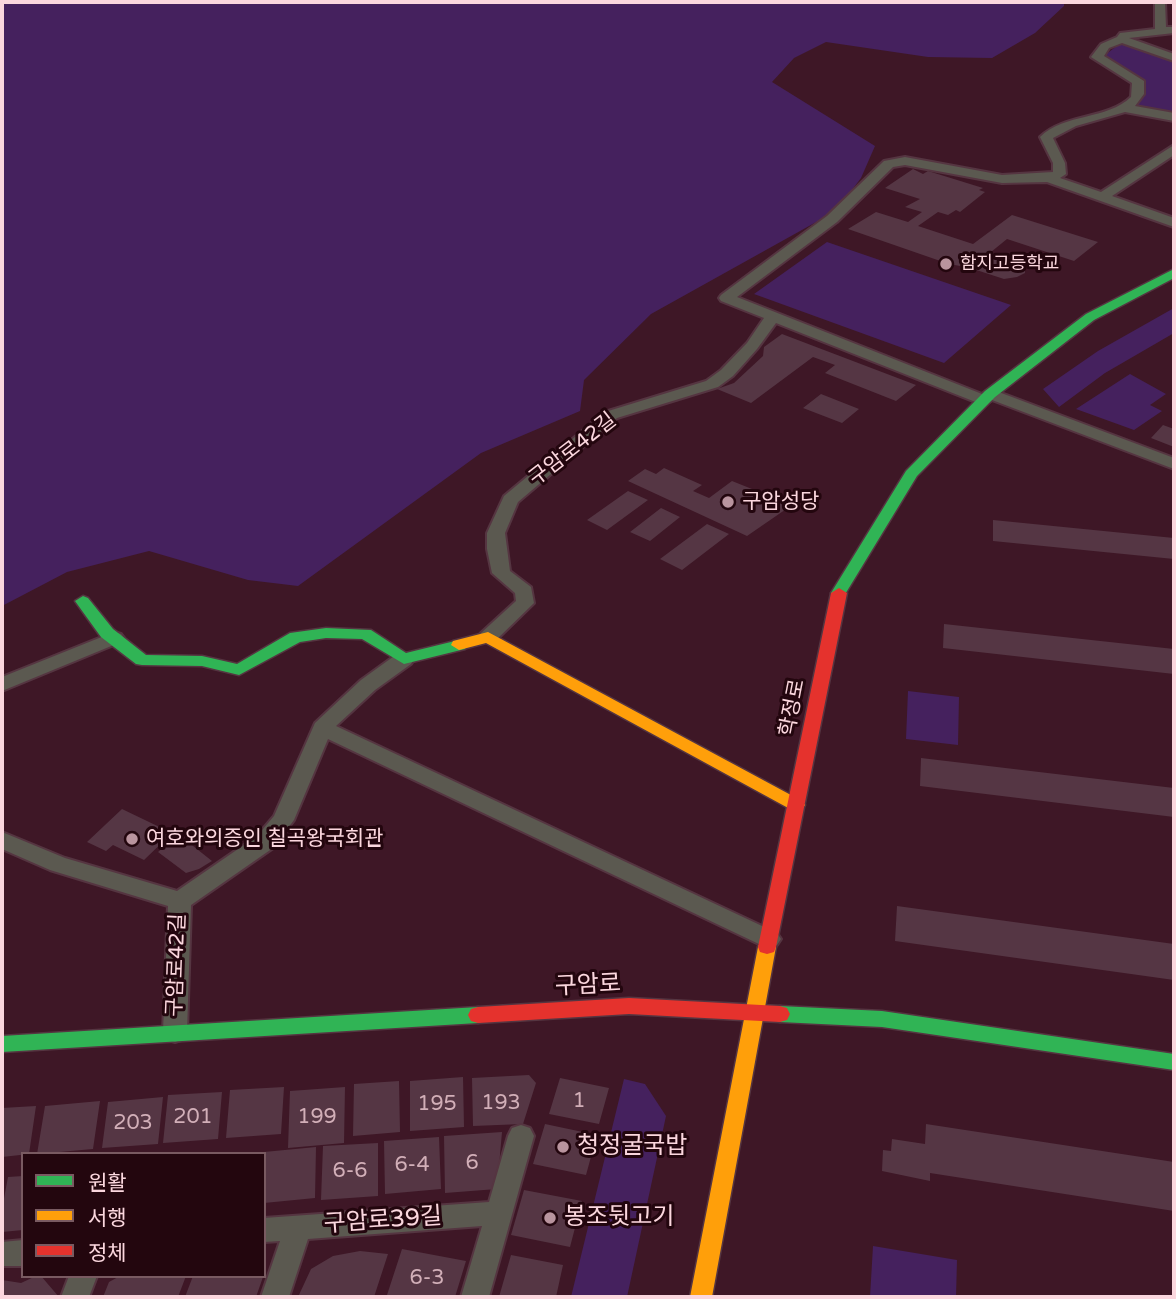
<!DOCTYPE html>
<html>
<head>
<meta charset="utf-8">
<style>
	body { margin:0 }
	#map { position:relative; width:1176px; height:1299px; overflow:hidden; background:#3e1726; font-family:"Varela Round","Noto Sans KR",sans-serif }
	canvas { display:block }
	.frame { position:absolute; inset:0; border:4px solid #fbd7de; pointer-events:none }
	.legend { position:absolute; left:21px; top:1152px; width:245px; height:126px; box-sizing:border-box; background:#23060e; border:2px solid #795a61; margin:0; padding:9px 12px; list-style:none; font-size:21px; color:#fbd7de }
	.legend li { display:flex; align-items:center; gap:14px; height:35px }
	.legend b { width:35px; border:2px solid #795a61 }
</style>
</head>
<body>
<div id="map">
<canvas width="1176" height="1299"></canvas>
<div class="frame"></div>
<ul class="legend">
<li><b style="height:9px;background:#30b455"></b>원활</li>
<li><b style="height:9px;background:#ff9f0a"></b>서행</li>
<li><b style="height:9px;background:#e5322d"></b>정체</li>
</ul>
</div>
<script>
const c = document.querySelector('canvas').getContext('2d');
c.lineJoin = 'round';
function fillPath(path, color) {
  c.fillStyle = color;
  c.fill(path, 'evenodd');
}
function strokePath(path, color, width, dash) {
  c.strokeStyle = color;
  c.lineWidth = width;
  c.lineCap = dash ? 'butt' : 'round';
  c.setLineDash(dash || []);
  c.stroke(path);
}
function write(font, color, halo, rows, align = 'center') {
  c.font = font + ' "Varela Round","Noto Sans KR",sans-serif';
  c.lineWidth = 6;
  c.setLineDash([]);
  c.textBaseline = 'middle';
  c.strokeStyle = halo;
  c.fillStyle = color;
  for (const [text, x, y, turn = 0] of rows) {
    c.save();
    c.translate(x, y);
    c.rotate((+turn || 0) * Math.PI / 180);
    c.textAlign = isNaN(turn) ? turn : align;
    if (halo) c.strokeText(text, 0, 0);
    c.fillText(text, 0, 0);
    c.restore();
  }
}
const green = new Path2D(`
	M2,2H1064V6L1035,33L992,58L928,57L826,42L794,58L772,82L875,146L861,178L836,211L651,314L584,380L580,411L481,453L298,586L248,580L149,551L67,572L2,606Z
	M1122,42L1174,60V115L1130,107L1138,81L1101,58Z
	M827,242L1011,305L944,363L754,294Z
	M1174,308V333L1105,373L1059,407L1043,389L1098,351Z
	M1130,374L1166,394L1150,405L1162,411L1134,430L1076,409Z
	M908,691L959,697L958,745L906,739Z
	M624,1079L645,1084L666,1116L627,1297H571Z
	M873,1246L957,1260L956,1297H870Z`);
const building = new Path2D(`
	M913,169L923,174L928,171L983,188L979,190L985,192L960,212L956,210L948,215L938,212L918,226L973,244L1012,215L1098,242L1074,261L1007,239L991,252L1019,261L1025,269V273L1017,277L1004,279L967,267L969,265L964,263L960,266L949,264L848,229L876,212L908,222L922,212L905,207L920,199L885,188Z
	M782,334L916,385L896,401L825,373L835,365L813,357L751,403L717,389L734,383L763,356L764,347Z
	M821,394L859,409L842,423L803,408Z
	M1163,425L1174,429V447L1151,438Z
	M664,468L702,485L693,491L709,498L732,481L792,505L747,536L628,481L645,469L656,474Z
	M628,491L648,500L607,530L587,520Z
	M661,508L680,517L650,541L630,532Z
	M993,520L1174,538V559L993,541Z
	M707,524L729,534L682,570L660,559Z
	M944,624L1174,649V674L943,648Z
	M921,758L1174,788V817L920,786Z
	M122,809L172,833L144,860L113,845L106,851L87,842Z
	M178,834L212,861L199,869L186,873L158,852Z
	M897,906L1174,944V980L895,941Z
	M529,1075L536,1083L523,1124L473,1126L472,1078Z
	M463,1077L464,1127L410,1131V1081Z
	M560,1078L609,1088L599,1124L549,1114Z
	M399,1081L400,1132L353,1136L354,1084Z
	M284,1087L281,1134L226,1138L230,1090Z
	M345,1087L344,1143L288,1148L290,1091Z
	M222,1092L218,1139L163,1143L168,1095Z
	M163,1097L158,1144L102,1148L108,1102Z
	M100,1101L93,1149L37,1154L45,1106Z
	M36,1106L29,1154L2,1157V1108Z
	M545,1124L597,1135L586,1175L533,1164Z
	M926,1124L1174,1162V1211L930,1173V1181L882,1171L883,1150L891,1151L892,1139L925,1144Z
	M502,1132L497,1189L445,1193L444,1136Z
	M439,1137L441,1189L385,1194L384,1141Z
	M378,1143V1196L321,1200L323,1146Z
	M316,1147L315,1198L264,1203V1152Z
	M23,1176V1230L2,1232V1209L8,1177Z
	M524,1190L582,1201L570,1247L511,1235Z
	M402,1249L466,1261L455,1297H400L387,1295Z
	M360,1251L388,1254L374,1297H298L311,1269L333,1256Z
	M511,1255L563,1265L556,1297H499Z
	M36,1276H41L59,1297H2V1280L21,1283Z
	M120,1276H186L178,1297H103L109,1282Z
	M193,1276H257L263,1277L256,1297H185Z`);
const street = new Path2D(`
	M1155,2H1165L1166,27H1174V33L1129,38L1174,54V61L1122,43L1109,48L1104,56L1144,81V94L1135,106L1174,113V121L1125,112L1076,126L1053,138L1065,163L1066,174L1060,178L1101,192L1174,145V155L1112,196L1174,218V227L1047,182L1002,183L905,165L893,167L837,222L737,297L982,394L990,389L996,391L1174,458V469L992,400L984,405L978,403L776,323L757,349L733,376L718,387L617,418L518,502L505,533L510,571L531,587L534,603L495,641H481L478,637L481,633L516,601L515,593L492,573L487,549V533L504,496L605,412L706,381L721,370L747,343L764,318L721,301L719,298L721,295L827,216L884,161L905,157L1002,175L1053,172V163L1040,137C1065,113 1107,120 1131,97L1132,83L1091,57L1101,44L1117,37L1120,33L1155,29Z
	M114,632L121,634L124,638L121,642L2,691V677Z
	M404,653L411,654L414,659L411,664L375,690L336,726L777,933L781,939L777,945L769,948L761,945L328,739L294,820L273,848L191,905L187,1032L184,1039L175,1042L166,1039L163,1032L168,906L50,870L2,849V832L65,858L177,891L257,836L274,816L315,723L361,680L397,654Z
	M521,1125L530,1128L534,1136L489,1297H461L482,1226L308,1239L289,1297H261L280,1241L264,1242V1218L489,1202L508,1136L512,1128Z
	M23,1240V1266H2V1242Z
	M69,1276H97L89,1297H61Z`);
const fast = new Path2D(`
	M1174,269V278L1094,320L995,397L917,476L844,596H834L831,593L906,471L985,391L1086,314Z
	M83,596L88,598L113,629L146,655L202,656L237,664L290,633L326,628L371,630L406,653L459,640L467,645L465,649L404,664L362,639L326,638L300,642L239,675L202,666L142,665L136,664L101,637L75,601Z
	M780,1006L882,1011L1174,1054V1070L882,1027L780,1022L773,1020L770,1014L773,1008Z
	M478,1007L485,1009L488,1015L485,1021L478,1023L2,1052V1036Z`);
const slow = new Path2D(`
	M488,632L802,801L805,805L802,809H790L486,643L459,650L451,645L453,641Z
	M767,940L774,942L776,947L712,1297H690L758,947L760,942Z`);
const jam = new Path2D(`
	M839,588L847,593L776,947L774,952L767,954L760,952L758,947L831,593Z
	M629,998L780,1006L787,1008L790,1014L787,1020L780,1022L629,1014L478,1023L471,1021L468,1015L471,1009L478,1007Z`);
const markers = [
	[946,264,7,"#b9949e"],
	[728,502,7,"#b9949e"],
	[132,839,7,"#b9949e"],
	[563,1147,7,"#b9949e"],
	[550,1218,7,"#b9949e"]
];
const farPoinames = [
	["함지고등학교",960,264]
];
const streetNames = [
	["구암로42길",573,450,-38],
	["학정로",793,708,-79],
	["구암로42길",177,965,-88]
];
const poiNames = [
	["구암성당",742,502],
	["여호와의증인 칠곡왕국회관",146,839]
];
const nearNumbernames = [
	["1",579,1101],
	["193",501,1103],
	["195",437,1104],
	["201",193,1117],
	["199",317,1117],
	["203",133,1123],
	["6",472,1163],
	["6-4",412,1165],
	["6-6",350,1171],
	["6-3",427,1278]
];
const nearStreetnames = [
	["구암로",588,986,-3],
	["구암로39길",383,1221,-4]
];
const nearPoinames = [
	["청정굴국밥",577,1147],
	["봉조뒷고기",564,1218]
];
fillPath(green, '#45215e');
fillPath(building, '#553644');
strokePath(street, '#553541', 4);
strokePath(fast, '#553541', 3);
strokePath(slow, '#553541', 3);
strokePath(jam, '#553541', 3);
fillPath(street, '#5b5950');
fillPath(fast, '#30b455');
fillPath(slow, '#ff9f0a');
fillPath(jam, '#e5322d');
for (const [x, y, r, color] of markers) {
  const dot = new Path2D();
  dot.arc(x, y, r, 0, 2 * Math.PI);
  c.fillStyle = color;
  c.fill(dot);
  strokePath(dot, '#23060e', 2.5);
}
write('18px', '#fbd7de', '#23060e', farPoinames, 'left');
write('21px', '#fbd7de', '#23060e', streetNames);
write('21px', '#fbd7de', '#23060e', poiNames, 'left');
write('21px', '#d2afb8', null, nearNumbernames);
write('24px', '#fbd7de', '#23060e', nearStreetnames);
write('24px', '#fbd7de', '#23060e', nearPoinames, 'left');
</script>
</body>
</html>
